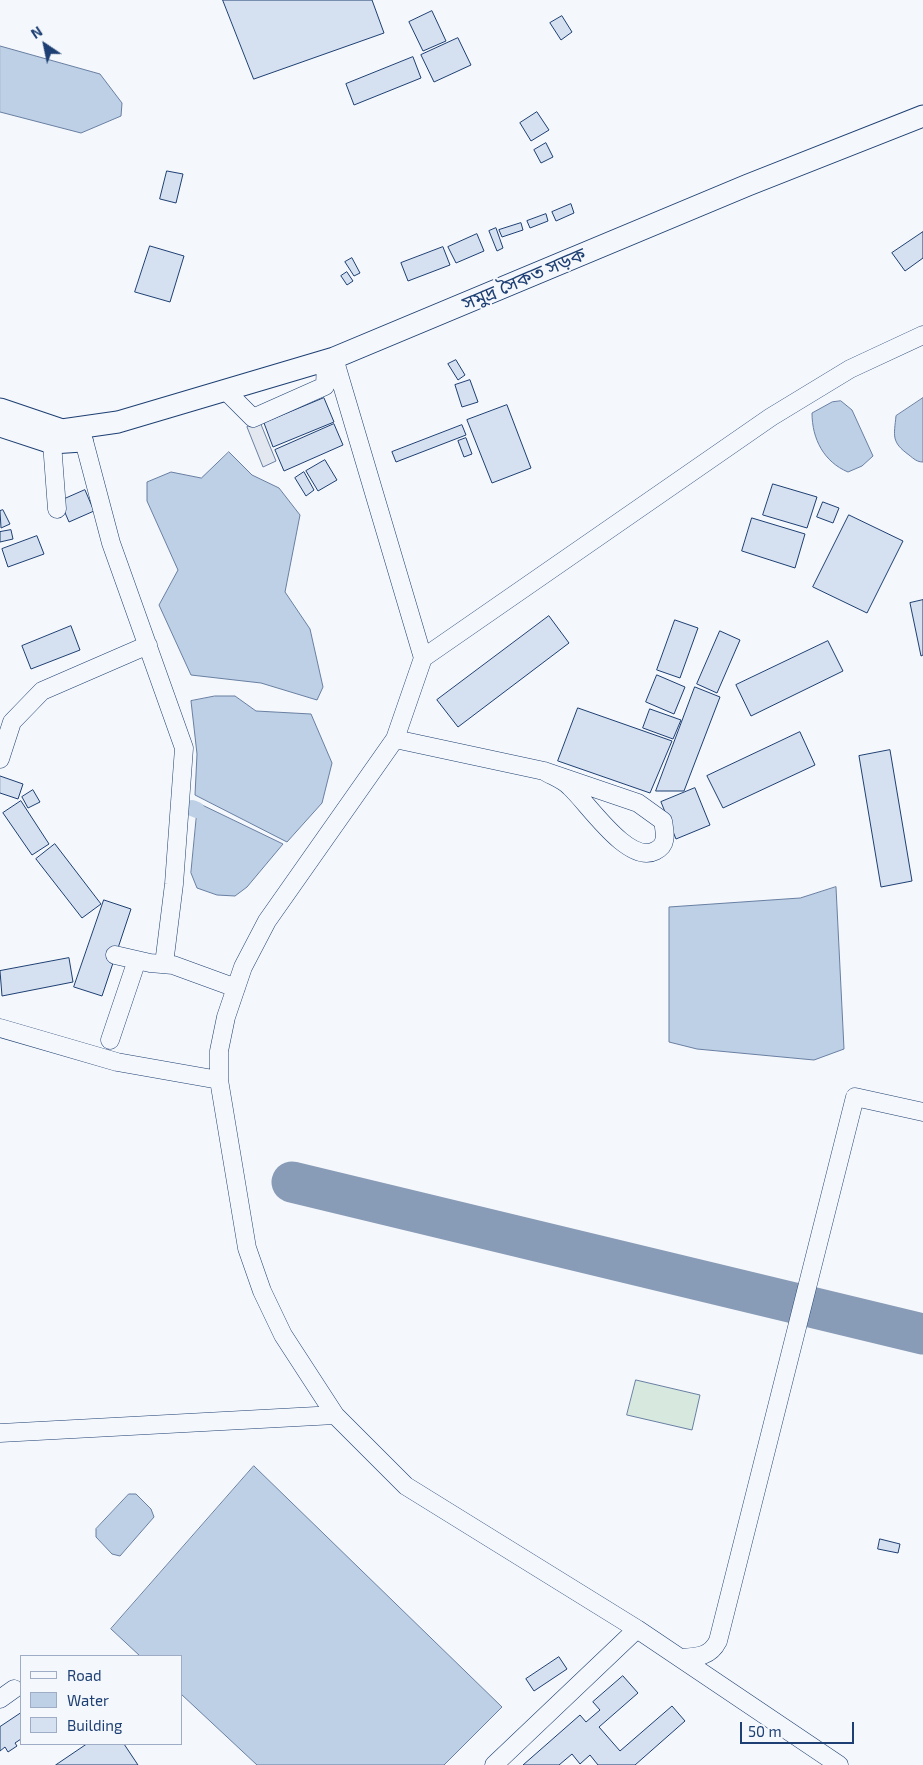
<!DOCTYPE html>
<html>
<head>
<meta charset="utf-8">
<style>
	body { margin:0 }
	#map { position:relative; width:923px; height:1765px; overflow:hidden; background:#f4f7fb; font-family:"Exo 2",sans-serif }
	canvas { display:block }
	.legend { position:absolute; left:20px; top:1655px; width:162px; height:90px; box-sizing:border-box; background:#f4f7fb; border:1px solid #9eadc5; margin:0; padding:6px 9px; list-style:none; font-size:15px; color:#1d3f73 }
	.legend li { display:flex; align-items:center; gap:10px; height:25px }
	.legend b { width:25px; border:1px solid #9eadc5 }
	.north { position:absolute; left:20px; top:20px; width:50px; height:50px; -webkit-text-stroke:4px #f4f7fb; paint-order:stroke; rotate:326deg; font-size:14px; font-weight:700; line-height:20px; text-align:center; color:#1d3f73 }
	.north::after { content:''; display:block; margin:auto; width:18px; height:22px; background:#1d3f73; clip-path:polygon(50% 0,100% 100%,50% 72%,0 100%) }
	.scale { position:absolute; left:740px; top:1722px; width:114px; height:22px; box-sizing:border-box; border:2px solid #1d3f73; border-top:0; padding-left:6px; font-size:15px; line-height:18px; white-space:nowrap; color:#1d3f73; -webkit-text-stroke:4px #f4f7fb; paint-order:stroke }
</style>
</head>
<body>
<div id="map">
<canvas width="923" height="1765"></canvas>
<ul class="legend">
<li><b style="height:6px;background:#f4f7fb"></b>Road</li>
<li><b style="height:14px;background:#bed0e5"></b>Water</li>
<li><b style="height:14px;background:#d5e0f0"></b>Building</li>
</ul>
<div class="north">N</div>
<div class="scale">50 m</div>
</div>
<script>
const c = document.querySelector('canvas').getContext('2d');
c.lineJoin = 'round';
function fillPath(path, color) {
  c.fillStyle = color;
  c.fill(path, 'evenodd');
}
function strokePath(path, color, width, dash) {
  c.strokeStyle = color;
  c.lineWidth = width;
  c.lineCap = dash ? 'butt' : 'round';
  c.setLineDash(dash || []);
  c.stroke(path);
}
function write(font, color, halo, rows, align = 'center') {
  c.font = font + ' "Exo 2","Noto Sans Bengali",sans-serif';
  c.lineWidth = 4;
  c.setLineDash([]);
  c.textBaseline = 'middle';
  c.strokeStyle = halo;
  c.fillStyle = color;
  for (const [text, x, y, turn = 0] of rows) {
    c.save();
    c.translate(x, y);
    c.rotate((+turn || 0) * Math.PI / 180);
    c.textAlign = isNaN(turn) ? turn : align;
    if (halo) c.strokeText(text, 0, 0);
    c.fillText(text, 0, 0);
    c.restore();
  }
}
const green = new Path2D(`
	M636,1380L700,1395L692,1430L627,1415Z`);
const parking = new Path2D(`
	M260,422L276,461L263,467L247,427Z`);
const water = new Path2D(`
	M0,46L100,74L122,103L121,116L81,133L0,112Z
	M923,398V462C917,462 914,459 909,455C891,442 894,436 896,416Z
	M841,401L852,410L873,456L862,466L848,472C824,462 812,439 812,413L832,402Z
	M229,452L252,475L279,488L300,515L285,592L310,629L323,687L317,700L261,683L191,675L159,605L178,570L147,501V482L171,472L201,478Z
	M215,696H235L256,711L311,714L332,763L322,803L287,842L195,795L197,754L191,701Z
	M198,803L283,844L247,887L235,896L217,895L197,888L191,873Z
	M836,887L844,1049L814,1060L697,1049L669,1042V907L800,898Z
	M254,1466L502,1707L444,1765H257L181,1694V1656H140L111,1629Z
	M129,1494H136L151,1509L154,1517L120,1556L112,1554L96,1537V1529Z`);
const canal = new Path2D(`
	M192,808L197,810`);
const taxiway = new Path2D(`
	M292,1182L923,1334`);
const building = new Path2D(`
	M223,0H372L384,33L254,79Z
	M432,11L446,41L423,51L409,22Z
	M562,16L572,32L561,40L550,23Z
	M458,38L471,65L434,82L421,55Z
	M413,57L421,78L354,105L346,84Z
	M537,112L549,130L531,141L520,123Z
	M546,143L553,157L541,163L534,150Z
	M167,171L183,174L176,203L160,199Z
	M571,204L574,213L556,221L552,212Z
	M546,214L548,221L530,228L527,221Z
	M521,223L523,230L502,237L499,230Z
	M496,228L503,248L497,251L489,231Z
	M923,232V258L905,271L892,253Z
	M477,234L484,251L456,263L448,247Z
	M150,246L184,256L170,302L135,292Z
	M443,247L450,265L408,281L401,263Z
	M352,258L360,273L354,276L345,262Z
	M347,272L353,281L347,285L341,276Z
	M456,360L465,375L458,380L448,364Z
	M470,380L478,402L462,407L455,385Z
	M324,398L334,422L273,447L264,423Z
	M507,405L531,468L492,483L467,420Z
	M334,424L343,445L284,471L275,450Z
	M462,425L466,435L396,462L392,452Z
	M466,438L472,454L464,457L458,441Z
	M325,460L337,480L318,491L306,471Z
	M304,472L314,490L306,496L295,478Z
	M773,484L817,497L807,528L763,515Z
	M85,490L94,511L69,522L60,501Z
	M823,502L839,508L833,523L817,517Z
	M3,510L10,524L1,528L0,511Z
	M849,515L903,541L867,613L813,587Z
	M752,518L805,534L795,568L742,551Z
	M11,530L13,539L0,542V532Z
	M37,536L44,554L8,567L2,549Z
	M923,600V655L921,656L910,603Z
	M549,616L569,643L458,727L437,700Z
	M675,620L698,628L680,678L657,670Z
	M71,626L80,650L31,669L22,646Z
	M720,631L740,640L717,693L697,684Z
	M828,641L843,671L751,716L736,685Z
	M657,675L685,687L674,714L646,702Z
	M695,687L720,697L684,791H656Z
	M578,708L672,741L650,793L558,761Z
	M650,709L681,720L673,739L643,728Z
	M800,732L815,765L723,808L707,776Z
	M890,750L912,881L881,887L859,756Z
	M0,776L23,784L18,799L0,793Z
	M695,788L710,825L676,839L661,802Z
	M33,790L40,802L28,808L22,797Z
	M21,801L49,844L32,855L3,813Z
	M55,844L101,904L82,918L36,859Z
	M104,900L131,909L102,996L74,987Z
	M69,958L73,982L2,996L0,971Z
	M880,1539L900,1544L898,1553L878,1549Z
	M559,1657L567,1669L534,1691L526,1679Z
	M623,1676L638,1693L599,1727L620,1751L672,1706L685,1721L635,1765H598L590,1755L580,1764L572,1754L559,1765H523L580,1715L586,1722L600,1710L593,1702Z
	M21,1713V1739L15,1743L17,1746L8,1752L5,1747L0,1751V1727Z
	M87,1744H124L138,1765H56Z`);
const minor = new Path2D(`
	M334,358L423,658
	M225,390L253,418L325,386L326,360
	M84,441L111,543L184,748L174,884L164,964
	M52,443L57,509
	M395,739L544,771L638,803L663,821C665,833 668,845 655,851C628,865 587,802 570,787C564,780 552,776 544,771
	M0,759L12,722L42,691L148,645
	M115,955L150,963L173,965L236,988
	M0,1028L117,1062L219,1080
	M110,1040L137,960
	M335,1415L283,1335L262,1291L247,1248L219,1080V1051L226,1017L243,967L267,921L395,739L423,658L771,417L850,369L923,335
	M0,1433L335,1415L406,1486L637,1629L839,1765
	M680,1658C697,1657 710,1657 718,1641L855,1097L923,1112
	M0,1699L14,1689
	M494,1765L637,1629`);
const major = new Path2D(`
	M0,409L62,430L118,422L334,358L748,185L923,116
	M0,426L52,443L82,441`);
const streetNames = [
	["সমুদ্র সৈকত সড়ক",524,279,-23]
];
fillPath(green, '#d7e8df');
strokePath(green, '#687fa3', 1);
fillPath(parking, '#e3e8f0');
strokePath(parking, '#687fa3', 1);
fillPath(water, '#bed0e5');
strokePath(water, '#687fa3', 1);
strokePath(canal, '#bed0e5', 16);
strokePath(taxiway, '#889bb7', 41);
fillPath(building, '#d5e0f0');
strokePath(building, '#1d3f73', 1);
strokePath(minor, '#1d3f73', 19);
strokePath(major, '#1d3f73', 23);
strokePath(minor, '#f4f7fb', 18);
strokePath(major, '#f4f7fb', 21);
write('19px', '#1d3f73', '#f4f7fb', streetNames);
</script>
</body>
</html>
